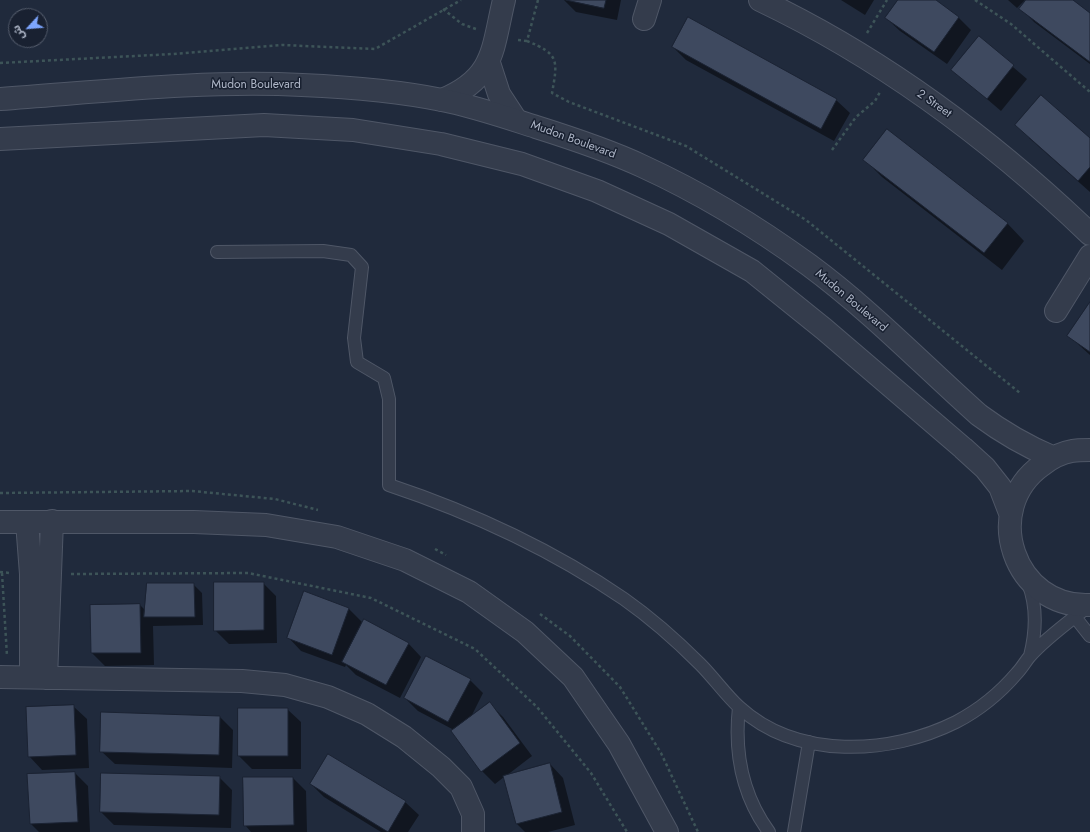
<!DOCTYPE html>
<html>
<head>
<meta charset="utf-8">
<style>
	body { margin:0 }
	#map { position:relative; width:1090px; height:832px; overflow:hidden; background:#202a3c; font-family:Jost,"Noto Sans Arabic",sans-serif }
	canvas { display:block }
	.north { position:absolute; left:8px; top:8px; width:40px; height:40px; box-sizing:border-box; background:#192131; border:1px solid #555d6d; border-radius:50%; rotate:244deg; font-size:11px; font-weight:700; line-height:16px; text-align:center; color:#afb7c8 }
	.north::after { content:''; display:block; margin:auto; width:14px; height:18px; background:#7da6ff; clip-path:polygon(50% 0,100% 100%,50% 72%,0 100%) }
</style>
</head>
<body>
<div id="map">
<canvas width="1090" height="832"></canvas>
<div class="north">ش</div>
</div>
<script>
const c = document.querySelector('canvas').getContext('2d');
c.lineJoin = 'round';
function fillPath(path, color) {
  c.fillStyle = color;
  c.fill(path, 'evenodd');
}
function strokePath(path, color, width, dash) {
  c.strokeStyle = color;
  c.lineWidth = width;
  c.lineCap = dash ? 'butt' : 'round';
  c.setLineDash(dash || []);
  c.stroke(path);
}
function write(font, color, halo, rows, align = 'center') {
  c.font = font + ' Jost,sans-serif';
  c.lineWidth = 3;
  c.setLineDash([]);
  c.textBaseline = 'middle';
  c.strokeStyle = halo;
  c.fillStyle = color;
  for (const [text, x, y, turn = 0] of rows) {
    c.save();
    c.translate(x, y);
    c.rotate((+turn || 0) * Math.PI / 180);
    c.textAlign = isNaN(turn) ? turn : align;
    if (halo) c.strokeText(text, 0, 0);
    c.fillText(text, 0, 0);
    c.restore();
  }
}
const shadow = new Path2D(`
	M564,0H621L617,20L576,12Z
	M841,0H874L865,15Z
	M899,0H934L958,17L971,30L947,64L900,31L886,18Z
	M1008,0H1025L1017,8Z
	M1027,0H1071L1090,14V64L1034,22L1021,8Z
	M979,38L1027,79L1001,111L953,70Z
	M673,47L836,100L850,113L834,141L686,60Z
	M1029,138L1090,140V192Z
	M865,160L1007,223L1024,241L1002,270L882,177Z
	M1090,304V355L1069,336Z
	M263,583L276,596L277,643L229,644L215,630Z
	M193,584L202,593L203,625L153,626L154,665L105,666L92,653L140,605L146,611Z
	M305,592L349,609L362,622L360,627L408,643L421,657L400,698L356,675L346,665L345,667L301,651L288,637Z
	M470,680L483,693L470,719L490,704L503,717L532,756L506,776L550,764L563,778L575,825L548,832H525L517,824L504,777L495,784L482,771L454,730L418,711L405,698Z
	M73,706L87,719L89,768L42,770L29,756Z
	M239,709H287L301,722V769H252L239,756Z
	M220,717L233,730L232,768L115,764L101,751Z
	M75,773L88,786L90,832H39L31,824Z
	M219,777L232,790L231,828L114,825L101,812Z
	M293,778L306,791L307,832H251L245,825Z
	M311,784L405,802L419,815L408,832H381L324,797Z`);
const building = new Path2D(`
	M566,0H606L604,8Z
	M898,0H936L959,17L934,52L885,18Z
	M1026,0H1073L1090,13V62L1019,9Z
	M688,17L837,99L821,129L672,47Z
	M979,36L1014,65L987,99L951,70Z
	M1041,95L1090,138V167L1078,181L1015,125Z
	M887,129L1008,223L984,253L863,160Z
	M1090,302V352L1067,336Z
	M214,582H264V630L214,631Z
	M147,583H194L195,617H144Z
	M304,591L349,608L332,655L287,638Z
	M140,604L141,653H91L90,605Z
	M364,619L409,643L386,685L342,662Z
	M426,656L471,679L448,722L404,698Z
	M490,702L520,743L481,772L451,731Z
	M74,705L76,755L28,757L26,707Z
	M238,708H288V756H238Z
	M101,712L220,716L219,755L100,752Z
	M328,754L406,801L388,832L310,784Z
	M550,763L562,812L516,824L503,776Z
	M75,772L78,822L30,824L27,774Z
	M101,773L220,776L219,815L100,812Z
	M243,777H293L294,825L244,826Z`);
const path = new Path2D(`
	M538,0L527,41C559,54 558,60 552,93L569,102L686,146L806,220L1020,393
	M975,0L1011,24L1090,92
	M443,9L462,24L476,29
	M867,33L887,0
	M518,40L527,41
	M0,63L173,54L282,45L375,49L461,0
	M832,150L856,117L875,101L880,92
	M0,493L192,491L275,499L318,510
	M435,549L446,555
	M0,572L10,573
	M2,573L7,656
	M71,574L248,573L371,598L475,649L537,707L591,773L627,832
	M540,614L570,636L620,687L661,753L698,832`);
const service = new Path2D(`
	M217,252L323,251L351,255L362,267L354,338L357,362L384,378L389,399V485C473,513 551,549 624,599C651,618 677,641 700,664C714,678 725,694 739,707C797,760 890,755 956,722C979,710 1000,693 1017,673C1022,668 1025,662 1030,656C1047,637 1070,621 1090,605
	M1028,583C1038,608 1036,632 1030,656
	M1075,617L1090,636
	M739,707C734,752 742,795 769,832
	M794,832L809,742`);
const minor = new Path2D(`
	M760,0C882,58 993,141 1090,234
	M644,19L650,0
	M489,63L499,94L516,120
	M442,100C495,78 492,50 504,0
	M1056,311L1090,256
	M27,522L31,574V677
	M0,677L242,681L285,685L328,697L367,714L404,737L441,767L461,787L473,814V832
	M46,678L52,521`);
const tertiary = new Path2D(`
	M0,99C99,92 203,80 302,85C347,87 398,91 442,100C473,106 505,117 536,127C571,138 608,150 642,166C701,193 757,227 809,265C870,310 923,365 979,415C1002,432 1026,446 1052,457
	M0,139L264,125L353,130L441,144L522,164L597,191L669,224L752,271L824,329L963,448L985,468L1000,487L1010,513
	M1090,450C1084,450 1077,450 1072,451C1060,453 1051,458 1042,465C980,509 1014,609 1090,605
	M0,522H194L266,525L337,537L405,560L469,592L525,632L573,677L619,744L667,832`);
const streetNames = [
	["Mudon Boulevard",256,85],
	["2 Street",934,104,35],
	["Mudon Boulevard",573,140,20],
	["Mudon Boulevard",851,301,40]
];
fillPath(shadow, '#0007');
fillPath(building, '#3e495f');
strokePath(building, '#1b2333', 1);
strokePath(service, '#4f5767', 14);
strokePath(minor, '#4f5767', 24);
strokePath(tertiary, '#4f5767', 24);
strokePath(path, '#3d5458', 2.5, [3, 3]);
strokePath(service, '#343c4c', 12);
strokePath(minor, '#343c4c', 22);
strokePath(tertiary, '#343c4c', 22);
write('12px', '#afb7c8', '#192131', streetNames);
</script>
</body>
</html>
